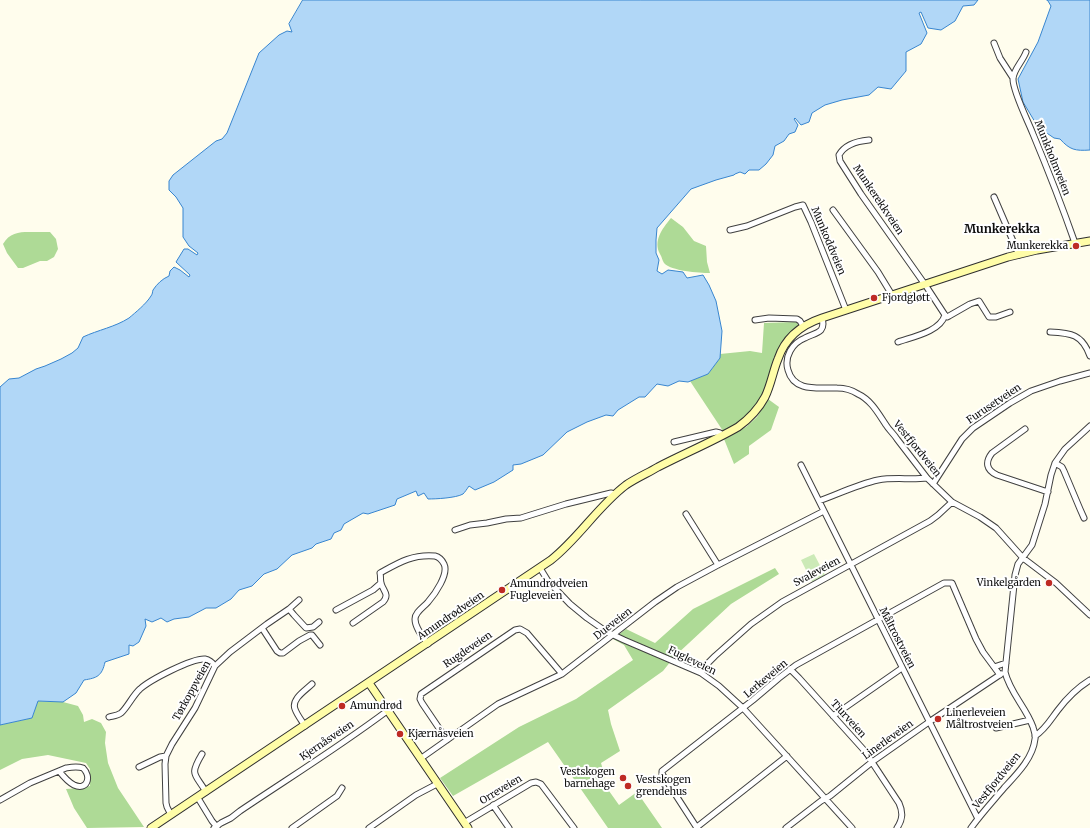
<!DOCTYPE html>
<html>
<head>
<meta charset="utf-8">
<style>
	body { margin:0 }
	canvas { display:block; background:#fffded }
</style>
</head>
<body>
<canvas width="1090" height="828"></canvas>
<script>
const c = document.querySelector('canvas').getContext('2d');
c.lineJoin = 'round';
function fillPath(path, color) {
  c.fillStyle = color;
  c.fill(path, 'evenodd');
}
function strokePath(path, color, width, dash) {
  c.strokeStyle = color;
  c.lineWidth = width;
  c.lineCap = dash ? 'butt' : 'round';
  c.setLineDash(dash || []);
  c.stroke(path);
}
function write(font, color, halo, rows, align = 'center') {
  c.font = font + ' Merriweather,serif';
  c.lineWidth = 4;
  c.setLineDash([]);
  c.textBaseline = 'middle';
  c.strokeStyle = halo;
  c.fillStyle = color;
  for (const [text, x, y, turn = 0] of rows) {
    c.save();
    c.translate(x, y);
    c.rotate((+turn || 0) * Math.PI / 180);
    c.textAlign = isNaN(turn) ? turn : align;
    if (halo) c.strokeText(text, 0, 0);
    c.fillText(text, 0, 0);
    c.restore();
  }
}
const green = new Path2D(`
	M814,554L825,575L812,582L801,560Z`);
const forest = new Path2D(`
	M671,218L683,227L694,241L706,246L707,262L710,273C699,273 671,271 664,263C662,260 662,257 660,254C653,241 662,229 671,218Z
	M38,232H50L56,239L58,249L54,257L47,261H40L23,268H18L7,253L3,244C11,230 24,232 38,232Z
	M796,322L801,325C784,337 778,348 771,368C770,373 770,378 768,383C763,396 751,415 739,423C734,426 728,429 723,431L690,381L708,374L720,358V354L750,351L762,353L764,323Z
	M768,399L779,407L771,430L749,446V454L734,464L724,439L746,427L757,417Z
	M775,568L779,574L731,604L675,656L663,671L608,710L611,724L620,751L601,763L605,777L602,781L619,805L637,792L662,828H608L548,742L453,796L440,778L519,727L576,699L633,660L624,645L613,639L626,629L655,643L693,609Z
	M38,701L63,702L78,706L83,715L84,722L92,719L101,723L106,732L105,743L108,763L118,788L144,827L87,828L74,808L66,789L81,788L90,786V769L86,763L48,755L22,759L0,770V725L32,718Z`);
const water = new Path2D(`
	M303,0H978L974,5L963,6L955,21L941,30L928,28L921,12L919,13L927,33L921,44L906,52V71L891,89L878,87L869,95L842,100L825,105L812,113L809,122L801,125L795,118L794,119L798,125L795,132L789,134L784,141L775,146L773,155L766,164L759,170H749L745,174L740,172L735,174L734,175L716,180L691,189L657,228L656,240V253L659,260L657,271L662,274L668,270L683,272L687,278L703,275L709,285L716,301L722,331L720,358L708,374L688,382L679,381L668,386L657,384L645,397H639L618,410L613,416L606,415L587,422L567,432L543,455L521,464L513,465V470L494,482L475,490L469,486C467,489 465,492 463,494C456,498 436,499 428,499L424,493L418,496L416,491L397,499L395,505L368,514L363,513L344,524L341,530L334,533L331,539L316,544L312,548L292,555L277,569L264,574L252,586L239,590L231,599L216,608H206L189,617L174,619L167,622L161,618L152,622L145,619L146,626L139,642L133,646L129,645V654L105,662C102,676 97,678 84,680L76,693L63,702L38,701L32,718L0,725V387L9,379L19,378L36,369L45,366L61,359L72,353L78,348L83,337C98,330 115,327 129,318C136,312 146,304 151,296C153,293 152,293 153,290C157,284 162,279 169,276L170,271L174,267L180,270L189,277L190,275L176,262L184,249H188L197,255L198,253L189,246L183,237V208L176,197L169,190V181L173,175L216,141L222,139L227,133L259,53L279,35L287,31L292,32L289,24Z
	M1047,0H1090V150C1075,151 1070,150 1060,139L1054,138L1038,127L1023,102L1018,79L1038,42L1051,6L1048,1Z`);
const street = new Path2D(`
	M994,43L1000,58L1013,78
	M1026,52C1023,61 1013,70 1013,79C1013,92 1028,121 1033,134C1048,170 1062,206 1075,243
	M869,140C858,141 845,144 839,155L840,161L861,194L926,286L945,315L947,317L949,316L970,304L979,301L989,317H996L1010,312
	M994,197L1019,255
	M833,210L878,272L892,295
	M730,230L747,226L795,207L803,205L811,222L846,310
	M822,318C823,322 824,326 821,330C817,334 810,335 805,338C792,343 784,357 788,370C794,393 820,387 837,388C844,388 852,390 858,394C871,400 878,413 886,425C889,430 894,434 897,439C907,452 917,465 927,478L952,502L980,517L996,528L1023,558L1056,583L1090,615
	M755,320L769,318L797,319L800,321L803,326
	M1050,332C1071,333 1082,334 1090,356
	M898,342C912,337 940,332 945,315
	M1025,429L992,453C985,462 986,470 997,475L1048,492
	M674,442L716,432L720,433L722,436
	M1055,463L1062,467L1064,471L1080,509L1084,518
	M801,465L978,819
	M933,484L962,439L973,428L1010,403L1031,391L1060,381L1090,373
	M819,501C838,494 859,484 878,480C894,477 911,480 927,478
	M686,514L718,565
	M455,530L470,525L487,523L506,519L521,518L566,504L611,493L615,494
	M540,568L548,581L570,604L587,618L607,632L624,640L701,673L719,686L743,708L852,828
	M289,609L294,615L306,628L313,627L319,622
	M336,610L373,590L381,583
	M353,623L383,602C390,594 383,591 381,583C380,579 381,577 380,573C398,563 412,554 435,556C439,557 442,560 444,564C449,574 435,594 428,602C424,607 415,612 415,619C415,628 423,637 428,644
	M262,628L277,651L280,653H283L299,641L310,635H312L320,645
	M994,667L1006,663
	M790,669L799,678L863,749L872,762L899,803C903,812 903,819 897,828
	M701,673L707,664L715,656L751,624L782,602L930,521L938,515L952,502
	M833,716L902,668
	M109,717C112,716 117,716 121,713C127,708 133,695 140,689C150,680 192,658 205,659C210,660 212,662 215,666
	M305,726C302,721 297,715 295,709C291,699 306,690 312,684
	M996,728L1030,720
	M1035,736C1045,730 1051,719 1058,710C1067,698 1077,688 1090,680
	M447,740L422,703L420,699L421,694L515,630L520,629L527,633L562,674
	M202,754C189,776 195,773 206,792
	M420,759L498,704L562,674L655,602L677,587L718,565L824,511
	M139,767L160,757L166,756
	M198,798L212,821L217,827
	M0,800L30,783L66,768C72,767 77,766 83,768C92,777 87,791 74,785C68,782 63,776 59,771
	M493,805L509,828
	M171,815L167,807L166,803L165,764L166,756L172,744L195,708L215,666L230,652L267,624L289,609L299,600
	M464,823L531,783L536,782L541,784L574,828
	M697,827L787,756
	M214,828L221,823L231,818L240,811C289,778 339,747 387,711
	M292,828L337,796L342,788
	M369,828L416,795L437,784
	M697,828L666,780L662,774V771L753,700L779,678L796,665L944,583H952L976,639L983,652L1000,675
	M786,828L821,801L830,796L872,762L929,722L1001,674
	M971,828C981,814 993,801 1004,788C1017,774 1033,758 1035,739C1036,735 1034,731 1033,727C1026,707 1010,693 1005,672L1015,575L1018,564L1032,545L1045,504L1051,475L1055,463L1065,449L1090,426`);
const secondary = new Path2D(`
	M369,683L468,828
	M151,828L551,560C579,538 598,506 626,485C636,478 648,473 658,467C685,453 712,442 738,427C749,419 758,410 765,397C771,385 773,371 778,359C785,338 801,325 822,318L1008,257L1037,250L1090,241`);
const markers = [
	[1076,246,4,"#be2a24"],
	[874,298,4,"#be2a24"],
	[1049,583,4,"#be2a24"],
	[502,590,4,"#be2a24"],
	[342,706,4,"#be2a24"],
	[938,719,4,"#be2a24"],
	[400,734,4,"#be2a24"],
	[623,778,4,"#be2a24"],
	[628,786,4,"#be2a24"]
];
const streetNames = [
	["Munkholmveien",1052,158,68],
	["Munkerekkveien",878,200,56],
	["Munkoddveien",828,241,67],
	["Furusetveien",994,404,-34],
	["Vestfjordveien",917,449,51],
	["Svaleveien",817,572,-28],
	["Amundrødveien",451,616,-34],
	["Dueveien",613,624,-38],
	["Måltrostveien",897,638,63],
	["Rugdeveien",468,650,-34],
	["Fugleveien",692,661,26],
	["Lerkeveien",766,679,-40],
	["Tørkoppveien",192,691,-61],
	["Tiurveien",848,719,48],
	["Linerleveien",888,740,-36],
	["Kjernåsveien",327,741,-34],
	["Vestfjordveien",997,781,-51],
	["Orreveien",501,790,-31]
];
const poiNames = [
	["Munkerekka",1068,246,"right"],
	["Fjordgløtt",882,298],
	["Vinkelgården",1041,583,"right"],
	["Amundrødveien",510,584],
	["Fugleveien",510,596],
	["Amundrød",350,706],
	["Linerleveien",946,713],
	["Måltrostveien",946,725],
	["Kjærnåsveien",408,734],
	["Vestskogen",615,772,"right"],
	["barnehage",615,784,"right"],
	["Vestskogen",636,780],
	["grendehus",636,792]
];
const quarterNames = [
	["Munkerekka",1002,230]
];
fillPath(green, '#cceab7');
fillPath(forest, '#aeda96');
fillPath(water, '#b1d7f7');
strokePath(water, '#3885cf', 1);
strokePath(street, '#404040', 7);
strokePath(secondary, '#2f2f2f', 9);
strokePath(street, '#fff', 5);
strokePath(secondary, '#fffda8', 7);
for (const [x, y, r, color] of markers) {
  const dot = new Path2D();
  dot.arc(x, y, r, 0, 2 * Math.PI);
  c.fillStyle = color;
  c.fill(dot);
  strokePath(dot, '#fff', 1.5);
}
write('10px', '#0d0d0d', '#fff', streetNames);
write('10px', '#0d0d0d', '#fff', poiNames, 'left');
write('bold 12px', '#0d0d0d', '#fff', quarterNames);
</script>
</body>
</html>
